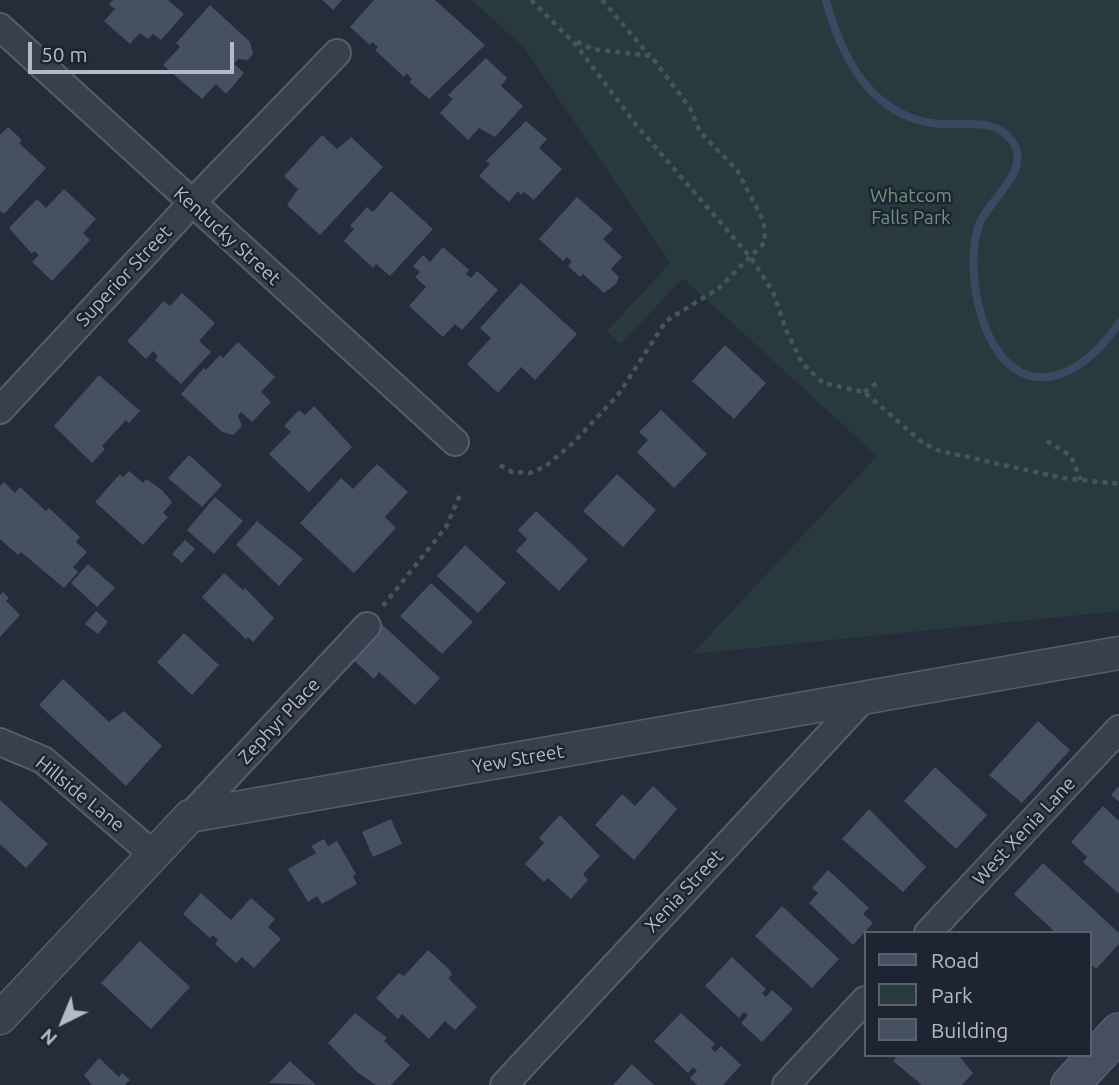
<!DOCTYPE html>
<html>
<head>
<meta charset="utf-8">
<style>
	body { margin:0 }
	#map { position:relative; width:1119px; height:1085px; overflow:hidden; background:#252d3b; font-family:Ubuntu,sans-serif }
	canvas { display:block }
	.legend { position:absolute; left:864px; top:931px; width:228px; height:126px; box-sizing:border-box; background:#1e2431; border:2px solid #5a606d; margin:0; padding:9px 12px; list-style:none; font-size:21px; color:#b5bac7 }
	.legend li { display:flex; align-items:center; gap:14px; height:35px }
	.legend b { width:35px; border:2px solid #5a606d }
	.north { position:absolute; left:28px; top:987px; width:70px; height:70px; -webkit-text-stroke:5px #1e2431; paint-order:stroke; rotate:223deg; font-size:19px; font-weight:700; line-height:28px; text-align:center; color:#b5bac7 }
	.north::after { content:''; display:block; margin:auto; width:24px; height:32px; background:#b5bac7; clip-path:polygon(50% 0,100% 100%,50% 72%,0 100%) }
	.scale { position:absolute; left:28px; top:42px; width:206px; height:32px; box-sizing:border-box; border:4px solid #b5bac7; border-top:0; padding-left:9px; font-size:21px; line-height:24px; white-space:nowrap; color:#b5bac7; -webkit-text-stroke:5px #1e2431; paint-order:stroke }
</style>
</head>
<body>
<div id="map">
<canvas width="1119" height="1085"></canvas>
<ul class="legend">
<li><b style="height:9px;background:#474e5e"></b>Road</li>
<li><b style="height:19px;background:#283a3d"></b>Park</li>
<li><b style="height:19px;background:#475060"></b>Building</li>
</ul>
<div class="north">N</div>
<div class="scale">50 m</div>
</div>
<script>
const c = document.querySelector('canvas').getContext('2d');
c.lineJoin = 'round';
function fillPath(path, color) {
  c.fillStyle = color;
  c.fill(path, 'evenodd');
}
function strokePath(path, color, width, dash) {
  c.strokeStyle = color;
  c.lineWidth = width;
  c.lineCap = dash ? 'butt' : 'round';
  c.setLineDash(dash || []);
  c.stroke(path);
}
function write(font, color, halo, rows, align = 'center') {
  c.font = font + ' Ubuntu,sans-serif';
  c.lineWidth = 5;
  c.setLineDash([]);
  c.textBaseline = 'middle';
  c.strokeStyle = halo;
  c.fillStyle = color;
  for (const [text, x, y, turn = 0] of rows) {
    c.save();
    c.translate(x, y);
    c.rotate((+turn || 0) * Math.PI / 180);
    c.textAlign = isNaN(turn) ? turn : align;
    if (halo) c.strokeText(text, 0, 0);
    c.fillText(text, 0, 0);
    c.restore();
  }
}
const green = new Path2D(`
	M472,0H1119V611L692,654L877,456L683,278L621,344L607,331L670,263L525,49Z`);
const stream = new Path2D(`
	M826,0C841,57 872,118 939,124C965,126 995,117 1012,141C1034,172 985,201 978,228C971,251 973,284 979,307C1003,401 1070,395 1119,323`);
const building = new Path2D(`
	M113,0H168L184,14L161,40L153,34L148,39L140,33L130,44L104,21L115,9L109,4Z
	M322,0H342L333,10Z
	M374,0H435L485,45L429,99L409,82L412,79L406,73L404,77L375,50L378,47L372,42L370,45L350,27Z
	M210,5L250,42L253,54L248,60L238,59L234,64L244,73L226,94L216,84L202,99L163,65L180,47L176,43Z
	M486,58L507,78L501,86L523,106L495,137L479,128L468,140L440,113L453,99L448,95Z
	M526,121L547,139L539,148L562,169L534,200L524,192L521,195L518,191L509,202L479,176L490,164L486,161Z
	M8,127L22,140L19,143L46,168L4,214L0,211V135Z
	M322,135L337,149L351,137L383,167L320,235L287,205L298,189L284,176Z
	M64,189L96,219L83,233L90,240L52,281L32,262L39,255L34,251L32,254L9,228L37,199L46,208Z
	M391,191L433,229L390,276L376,264L373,268L344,241L354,229L350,226L367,207L373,212Z
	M577,197L613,229L603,239L622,257L611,269L619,277L616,284L604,293L583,274L580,277L568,266L572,262L567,257L563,261L539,239Z
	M443,247L469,270L466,274L471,278L477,271L498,290L462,330L455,324L443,337L409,306L426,287L415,277L420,272L413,266L423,255L430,262Z
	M521,283L577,334L535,380L521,367L498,393L467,364L491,338L480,328Z
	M182,293L215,323L199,341L211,352L181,384L155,360L158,356L153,351L146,359L127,341L164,301L170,306Z
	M238,342L275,377L261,392L271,402L252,422L241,412L238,416L242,426L233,435L222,432L181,394L204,368L206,370L220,355L223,358Z
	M725,345L766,383L734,419L692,381Z
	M99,375L140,411L129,423L126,420L102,446L105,449L92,463L54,426Z
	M314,406L352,447L309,492L269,454L291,432L284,426L299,410L305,415Z
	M661,410L707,454L674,488L637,452L648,440L639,432Z
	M189,455L222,485L202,507L168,478Z
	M377,464L408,492L385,517L396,528L354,573L300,523L341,478L353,489Z
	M129,471L143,483L146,479L162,490L172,502L163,513L168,517L143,545L95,502L120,474L123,477Z
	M617,474L656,510L623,547L583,511Z
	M4,482L15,493L20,487L46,511L49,508L80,537L76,542L87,552L73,567L78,572L64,588L21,552L18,555L0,539V486Z
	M215,497L243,521L214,554L187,530Z
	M536,511L588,559L559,591L516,551L527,539L518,530Z
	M257,521L303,559L279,586L236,545Z
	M185,540L195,549L182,563L172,554Z
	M465,545L506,583L478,613L437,576Z
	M88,564L115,588L97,607L71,583Z
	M224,573L243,590L245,588L274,618L253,642L248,637L246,639L202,597Z
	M431,583L473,622L442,654L400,616Z
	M3,592L9,598L6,601L20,615L0,637V595Z
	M96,611L108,622L98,634L85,624Z
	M375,618L440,678L415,705L379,672L374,679L344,651Z
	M184,633L219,665L192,695L157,662Z
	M63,679L109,722L124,711L162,746L126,786L39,705Z
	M1038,721L1070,750L1022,803L989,775Z
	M935,767L987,815L956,849L904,801Z
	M653,786L677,809L634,860L595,825L622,794L635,806Z
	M1119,786V802L1111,795Z
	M0,800L48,844L26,868L0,844Z
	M1103,806L1119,821V894L1083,862L1087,857L1071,842Z
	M869,809L926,867L903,892L842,839Z
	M560,815L600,856L583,874L588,880L571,899L548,878L544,882L525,864L544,843L539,838Z
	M391,819L402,844L373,857L362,832Z
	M324,839L328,846L337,841L356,874L353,876L357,884L322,904L317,896L308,902L288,869L316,853L311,846Z
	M1043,863L1119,933V944L1096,969L1089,963V933H1056L1014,894Z
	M828,870L869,908L863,914L873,923L853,945L809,903L818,893L812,888Z
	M201,893L231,920L251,898L275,919L268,927L281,939L254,968L242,957L236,963L215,944L218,940L213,935L210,938L183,914Z
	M782,906L839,959L812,988L755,936Z
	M140,941L190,987L151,1029L101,983Z
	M428,950L450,970L452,975L448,978L477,1007L455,1030L445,1021L429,1039L402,1014L398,1019L376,998L399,973L404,976Z
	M732,957L766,989L762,993L766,997L772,990L793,1009L762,1042L741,1023L748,1015L744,1012L739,1018L705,986Z
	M355,1013L387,1038L384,1041L410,1065L391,1085H376L357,1072L328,1043Z
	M681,1013L715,1044L711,1048L715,1052L721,1046L741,1065L723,1085H697L690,1078L697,1071L693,1067L688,1073L654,1041Z
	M898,1055H958L973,1073L962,1085H922L893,1061Z
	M99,1058L119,1077L122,1073L130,1080L125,1085H92L84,1075Z
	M290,1061L316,1085L269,1083Z
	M632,1064L654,1085H613Z`);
const path = new Path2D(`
	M531,0L576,45L637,126L751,258L773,292L786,330L802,363L823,383L864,392L923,443L940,451L1063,478L1119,484
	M602,0L650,56
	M864,392L880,381
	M1047,441L1071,456L1081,480
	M500,465L512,472L530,473L546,466L573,443L618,395L666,321L719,288L765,242L764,222L737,170L700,132L690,108L651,56L592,49L573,40
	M383,606L446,527L460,495`);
const minor = new Path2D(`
	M0,27L455,442
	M0,410L191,204L337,53
	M0,742L43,760L154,855
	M190,816L367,626
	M928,933L1119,729
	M504,1085L864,698
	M786,1085L865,1000`);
const tertiary = new Path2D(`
	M0,1018L190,816L1119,653`);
const secondary = new Path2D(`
	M1070,1085L1119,1032`);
const parkNames = [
	["Whatcom",911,196],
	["Falls Park",911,218]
];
const streetNames = [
	["Kentucky Street",227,236,42],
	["Superior Street",124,276,-47],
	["Zephyr Place",279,721,-47],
	["Yew Street",518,759,-10],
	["Hillside Lane",80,794,39],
	["West Xenia Lane",1024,831,-47],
	["Xenia Street",684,891,-47]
];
fillPath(green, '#283a3d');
strokePath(stream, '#3a4862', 8);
fillPath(building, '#475060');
strokePath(minor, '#575d6a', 30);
strokePath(tertiary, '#575d6a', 35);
strokePath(secondary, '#575d6a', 40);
strokePath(path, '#45555a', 4.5, [5, 5]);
strokePath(minor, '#393f4c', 26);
strokePath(tertiary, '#393f4c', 32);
strokePath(secondary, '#474e5e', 37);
write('19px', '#6d967a', '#1e2431', parkNames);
write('19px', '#b5bac7', '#1e2431', streetNames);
</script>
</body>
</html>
